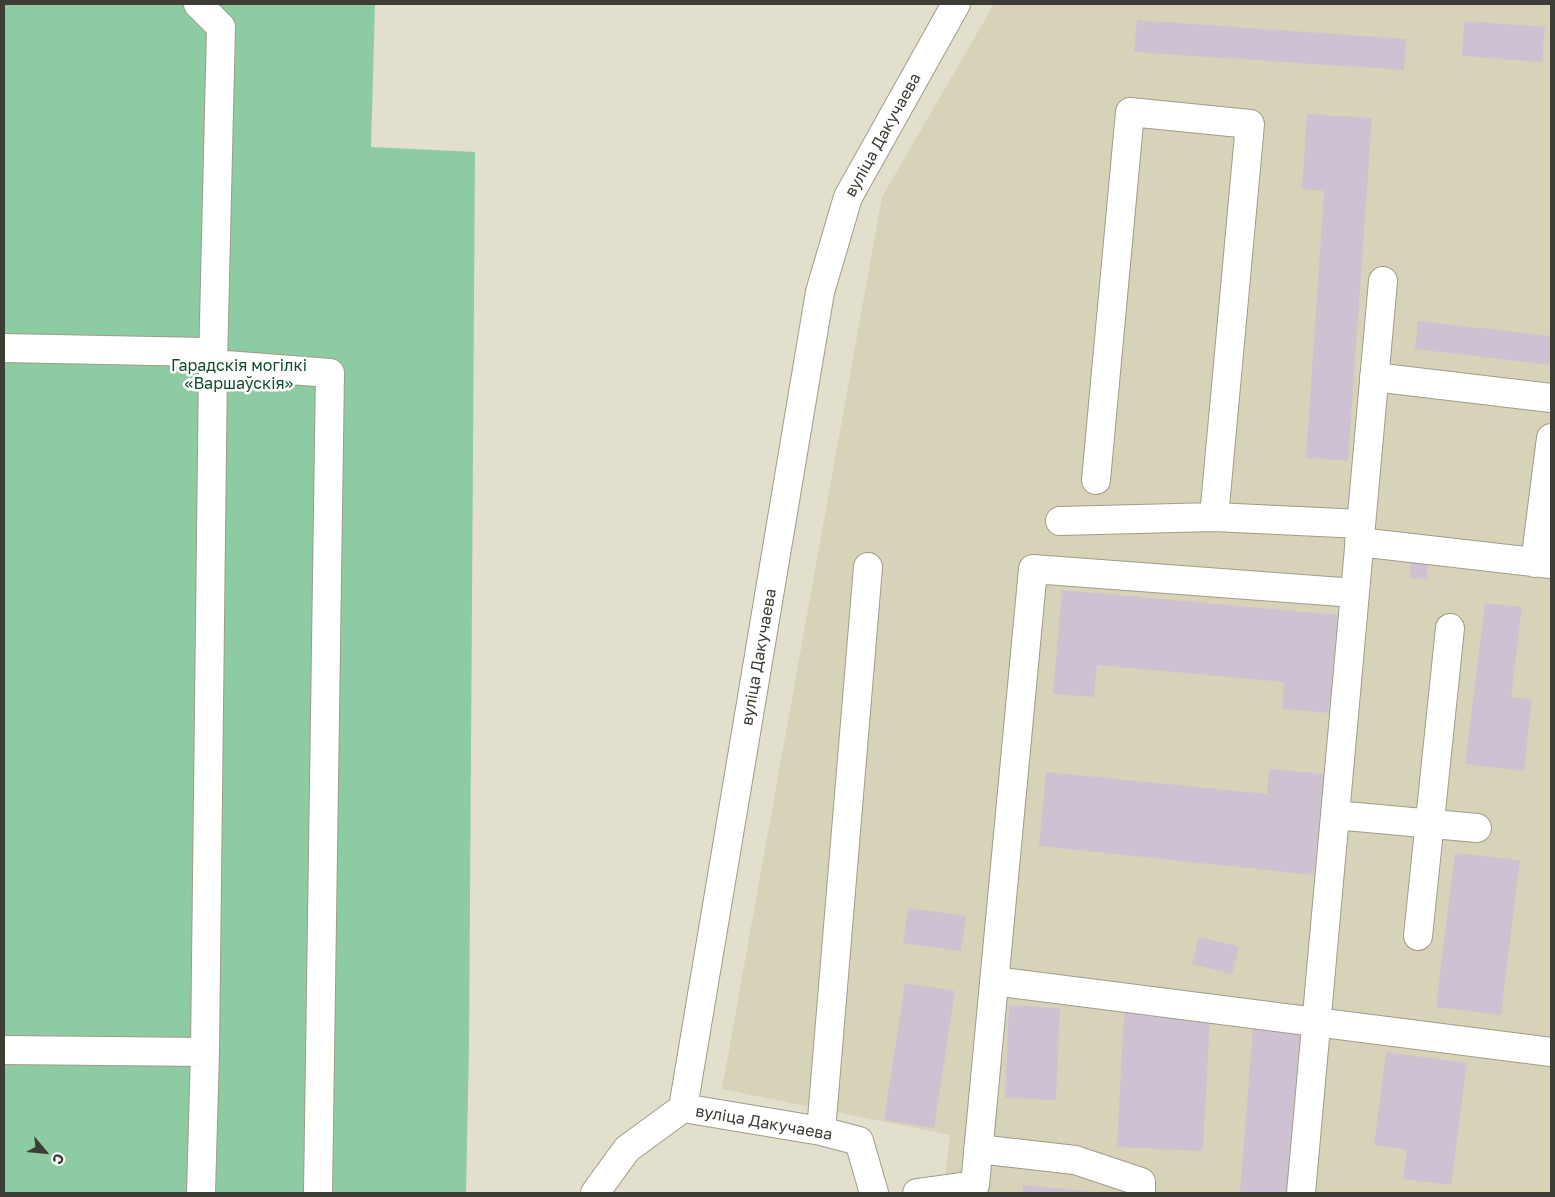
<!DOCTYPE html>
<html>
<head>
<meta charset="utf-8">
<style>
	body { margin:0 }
	#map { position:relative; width:1555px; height:1197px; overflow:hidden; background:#e2dfcc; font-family:"Golos Text",sans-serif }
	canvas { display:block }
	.frame { position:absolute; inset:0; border:5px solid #3e3d35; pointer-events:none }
	.north { position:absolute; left:20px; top:1127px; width:50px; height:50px; -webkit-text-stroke:4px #fff; paint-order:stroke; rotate:118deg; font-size:14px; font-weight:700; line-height:20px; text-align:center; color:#3e3d35 }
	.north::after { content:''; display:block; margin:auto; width:18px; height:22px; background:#3e3d35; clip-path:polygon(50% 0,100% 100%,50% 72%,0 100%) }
</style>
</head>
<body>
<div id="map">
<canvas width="1555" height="1197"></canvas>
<div class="frame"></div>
<div class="north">С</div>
</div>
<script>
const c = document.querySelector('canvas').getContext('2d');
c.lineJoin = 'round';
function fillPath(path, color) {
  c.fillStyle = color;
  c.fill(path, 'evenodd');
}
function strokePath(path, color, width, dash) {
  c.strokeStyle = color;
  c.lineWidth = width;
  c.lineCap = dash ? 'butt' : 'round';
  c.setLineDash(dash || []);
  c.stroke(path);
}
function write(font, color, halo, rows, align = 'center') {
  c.font = font + ' "Golos Text",sans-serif';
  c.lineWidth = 5;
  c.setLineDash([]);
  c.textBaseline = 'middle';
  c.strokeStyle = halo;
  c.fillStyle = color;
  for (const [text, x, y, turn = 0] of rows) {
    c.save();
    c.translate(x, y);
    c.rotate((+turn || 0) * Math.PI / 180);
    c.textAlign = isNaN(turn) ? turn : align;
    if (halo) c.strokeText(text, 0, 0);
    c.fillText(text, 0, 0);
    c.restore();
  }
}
const built = new Path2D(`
	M994,4H1551V1193H943L950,1135L722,1089L882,197Z`);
const green = new Path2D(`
	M4,4H375L371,147L475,152L469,1045L466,1193H4Z`);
const building = new Path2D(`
	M1137,20L1406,39L1404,70L1134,52Z
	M1464,21L1545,27L1542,62L1462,56Z
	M1307,114L1372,118L1348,461L1306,458L1324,191L1302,189Z
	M1418,321L1551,336V365L1415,349Z
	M1411,561L1428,562L1427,579L1410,578Z
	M1062,590L1338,615L1329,713L1282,709L1284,682L1097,665L1094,697L1053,694Z
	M1485,603L1522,607L1511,697L1532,699L1524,771L1465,764Z
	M1269,769L1324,774L1314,875L1039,846L1046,772L1267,794Z
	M1455,853L1520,860L1501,1015L1436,1007Z
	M908,908L966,916L961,951L903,943Z
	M1199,937L1239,947L1232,974L1192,964Z
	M905,983L955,991L934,1128L884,1120Z
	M1009,1005L1060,1008L1056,1100L1005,1098Z
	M1124,1013L1210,1017L1203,1151L1117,1147Z
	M1253,1027L1304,1031L1291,1193H1240Z
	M1386,1052L1467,1063L1451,1185L1403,1179L1407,1150L1374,1145Z
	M1023,1185L1098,1192V1193H1022Z`);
const minor = new Path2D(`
	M198,4L221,27L213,364L205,1052L201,1193
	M4,348L204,352L213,364L330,373L318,1193
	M1374,377L1551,398
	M1096,480L1130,112L1250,124L1214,517
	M1060,521L1214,517L1361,524
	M1359,542L1551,564
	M1535,563L1551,438
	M1335,815L1477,828
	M1418,936L1450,628
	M994,981L1551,1052
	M4,1050L205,1052
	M683,1108L820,292L848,197L956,4
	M683,1108L821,1131L859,1141L874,1193
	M821,1131L868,567
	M978,1149L1075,1160L1141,1182V1193
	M595,1193L627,1149L683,1108
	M917,1193L975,1185L1033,569L1355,593
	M1301,1193L1383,281`);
const streetNames = [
	["вуліца Дакучаева",883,135,-61],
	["вуліца Дакучаева",759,657,-80],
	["вуліца Дакучаева",764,1123,10]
];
const parkNames = [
	["Гарадскія могілкі",239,366],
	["«Варшаўскія»",239,384]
];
fillPath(built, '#d7d3b9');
fillPath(green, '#8dcba2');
fillPath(building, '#cec2d2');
strokePath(minor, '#9f9c8a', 30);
strokePath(minor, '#fff', 28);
write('16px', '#3e3d35', '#fff', streetNames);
write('16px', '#0f4c2c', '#fff', parkNames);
</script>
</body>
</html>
